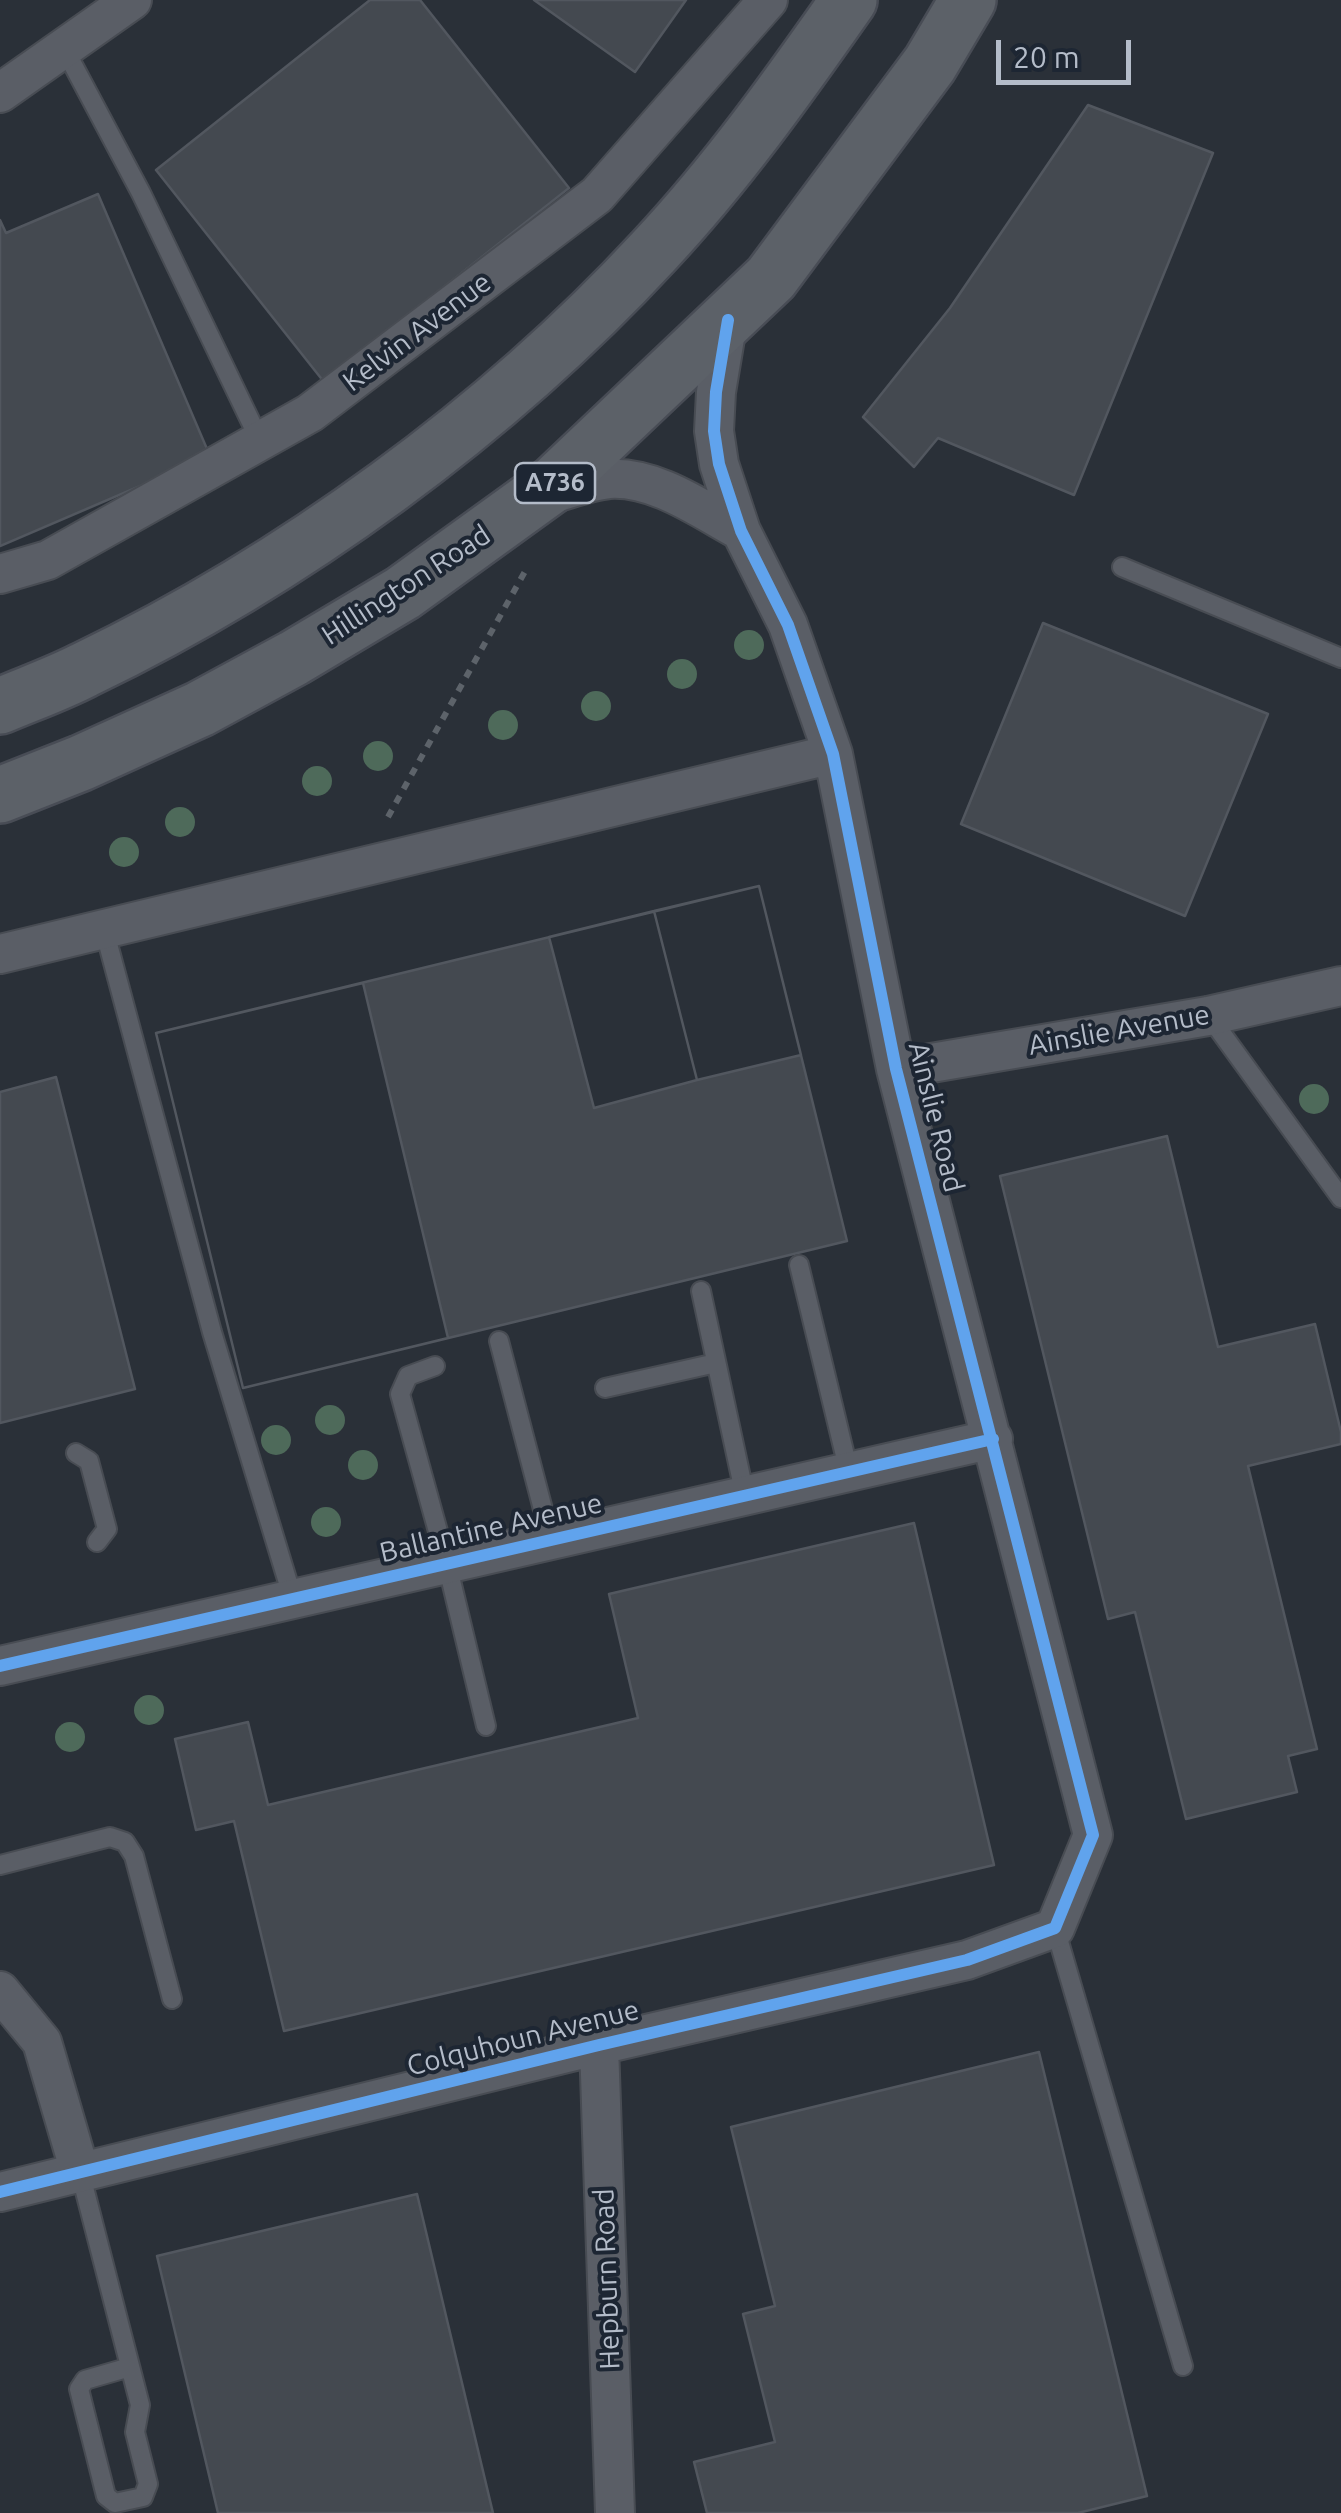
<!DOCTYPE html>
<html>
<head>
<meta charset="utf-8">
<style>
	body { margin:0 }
	#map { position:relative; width:1341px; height:2513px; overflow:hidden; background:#2a3038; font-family:Ubuntu,sans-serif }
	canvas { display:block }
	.scale { position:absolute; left:996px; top:40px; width:135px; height:45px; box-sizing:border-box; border:5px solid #b4bcc9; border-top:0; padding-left:12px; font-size:30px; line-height:35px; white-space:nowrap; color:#b4bcc9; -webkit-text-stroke:8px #1d2633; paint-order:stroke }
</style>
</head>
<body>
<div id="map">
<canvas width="1341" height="2513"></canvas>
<div class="scale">20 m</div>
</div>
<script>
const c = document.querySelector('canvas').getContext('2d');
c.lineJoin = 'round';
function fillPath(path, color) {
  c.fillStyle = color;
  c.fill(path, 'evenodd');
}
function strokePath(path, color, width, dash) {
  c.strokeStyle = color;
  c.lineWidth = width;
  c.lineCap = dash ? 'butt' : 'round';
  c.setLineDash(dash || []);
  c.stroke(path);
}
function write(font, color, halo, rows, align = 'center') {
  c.font = font + ' Ubuntu,sans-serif';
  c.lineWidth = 8;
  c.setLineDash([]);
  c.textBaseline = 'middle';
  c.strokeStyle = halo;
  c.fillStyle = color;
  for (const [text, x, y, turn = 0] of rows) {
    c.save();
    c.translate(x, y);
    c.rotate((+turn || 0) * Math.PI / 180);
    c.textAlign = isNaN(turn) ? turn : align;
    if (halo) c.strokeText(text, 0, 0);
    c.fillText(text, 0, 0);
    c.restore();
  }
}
const building = new Path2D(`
	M370,0H420L569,188L324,382L156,170Z
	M534,0H686L635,72Z
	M1088,105L1213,153L1074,495L938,438L914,467L863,417L950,308Z
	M98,194L210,456L0,546V220L6,233Z
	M1043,623L1268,714L1185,916L961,824Z
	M759,886L847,1241L243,1388L156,1033Z
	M759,886L801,1055L697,1080L654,911Z
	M654,911L697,1080L594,1108L549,937Z
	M363,983L448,1338L243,1388L156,1033Z
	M56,1077L135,1389L0,1423V1092Z
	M1167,1136L1218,1347L1315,1324L1341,1432V1444L1248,1466L1317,1749L1288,1756L1297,1792L1186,1819L1135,1612L1108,1619L1000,1176Z
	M914,1523L994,1865L284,2031L234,1821L196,1830L175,1739L248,1722L268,1805L638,1718L609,1594Z
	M1039,2052L1147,2496L1078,2513H707L694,2462L775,2442L743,2314L775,2306L731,2127Z
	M417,2194L493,2513H218L157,2256Z`);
const path = new Path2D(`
	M388,817L528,566`);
const service = new Path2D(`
	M64,48L141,193L260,441
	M1122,567L1341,658
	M104,929L212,1332L293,1599
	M1209,1016L1341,1198
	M799,1265L849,1472
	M701,1291L745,1496
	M499,1341L551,1540
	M435,1366L408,1376L400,1394L447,1564L486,1726
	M605,1388L716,1363
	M76,1453L89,1461L107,1529L97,1542
	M0,1865L110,1837L125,1842L134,1856L172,1999
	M1055,1928L1183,2366
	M80,2172L140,2405L135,2432L148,2484L143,2497L115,2503L106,2496L79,2389L85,2380L130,2367`);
const minor = new Path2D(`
	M0,93L132,0
	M547,495C567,490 589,481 609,479C656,476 702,510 741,531
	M0,574L48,560L310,413L597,195L768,0
	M0,954L833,754
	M896,1069L1208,1016L1341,986
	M0,1666L993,1439
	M0,1991L42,2042L80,2172
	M599,2045L615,2513
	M0,2192L599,2045L967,1960L1055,1928L1093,1835L896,1069L833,754L788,625L741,531L719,464L714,431L716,392L728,320`);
const primary = new Path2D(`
	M0,706C28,694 57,684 84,670C292,570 497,421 654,251C727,173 788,87 849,0
	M0,795L81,763L200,709L294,658L403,593L555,483L771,278L930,64L968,0`);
const cycleway = new Path2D(`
	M0,1666L993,1439
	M0,2192L599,2045L967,1960L1055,1928L1093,1835L896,1069L833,754L788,625L741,531L719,464L714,431L716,392L728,320`);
const trees = [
	[749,645],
	[682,674],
	[596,706],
	[503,725],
	[378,756],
	[317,781],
	[180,822],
	[124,852],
	[1314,1099],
	[330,1420],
	[276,1440],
	[363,1465],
	[326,1522],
	[149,1710],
	[70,1737]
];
const shields = [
	[555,483,80]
];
const shieldNames = [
	["A736",555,483]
];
const streetNames = [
	["Kelvin Avenue",417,332,-37],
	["Hillington Road",406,585,-33],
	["Ainslie Avenue",1119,1030,-10],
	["Ainslie Road",936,1117,76],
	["Ballantine Avenue",491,1528,-13],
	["Colquhoun Avenue",523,2038,-14],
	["Hepburn Road",607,2279,-92]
];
fillPath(building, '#444950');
strokePath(building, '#52575f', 2.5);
strokePath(service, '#484c53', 22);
strokePath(minor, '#484c53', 42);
strokePath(primary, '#484c55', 60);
strokePath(path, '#5d636a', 6, [8, 8]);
strokePath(service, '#5a5e66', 18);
strokePath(minor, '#5a5e66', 38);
strokePath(primary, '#5c6168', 55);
strokePath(cycleway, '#60a3ed', 12);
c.fillStyle = '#4e6a5a';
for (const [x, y] of trees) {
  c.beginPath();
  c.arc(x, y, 15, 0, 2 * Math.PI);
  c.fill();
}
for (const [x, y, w] of shields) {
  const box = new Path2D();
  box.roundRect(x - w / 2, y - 20, w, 40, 8);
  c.fillStyle = '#1d2633';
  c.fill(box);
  strokePath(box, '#b4bcc9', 2.5);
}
write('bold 25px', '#b4bcc9', null, shieldNames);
write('28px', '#b4bcc9', '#1d2633', streetNames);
</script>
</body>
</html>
